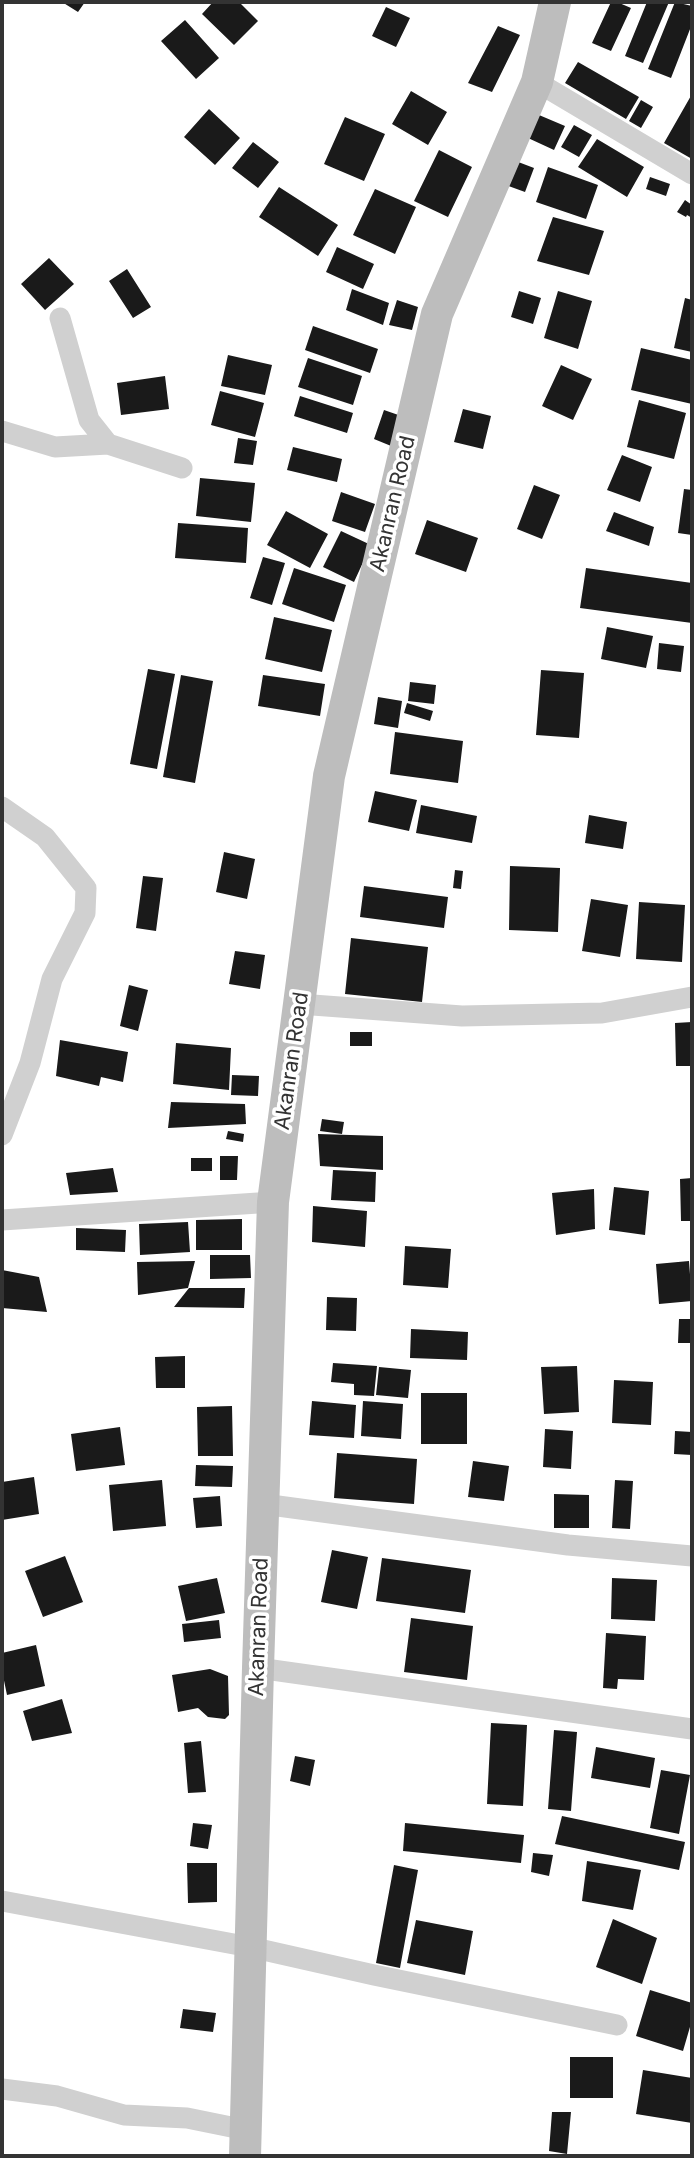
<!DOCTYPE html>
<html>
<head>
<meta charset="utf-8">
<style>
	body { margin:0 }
	#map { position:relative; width:694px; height:2158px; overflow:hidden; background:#fff; font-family:Inter,sans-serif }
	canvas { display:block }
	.frame { position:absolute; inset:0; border:4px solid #333; pointer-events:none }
</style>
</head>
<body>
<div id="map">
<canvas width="694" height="2158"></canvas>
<div class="frame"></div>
</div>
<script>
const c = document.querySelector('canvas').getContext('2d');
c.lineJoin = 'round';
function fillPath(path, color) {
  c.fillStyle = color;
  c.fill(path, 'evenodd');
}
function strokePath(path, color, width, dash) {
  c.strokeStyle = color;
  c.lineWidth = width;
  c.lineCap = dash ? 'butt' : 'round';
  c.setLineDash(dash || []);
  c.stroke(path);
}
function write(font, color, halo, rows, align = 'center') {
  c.font = font + ' Inter,sans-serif';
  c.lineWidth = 7;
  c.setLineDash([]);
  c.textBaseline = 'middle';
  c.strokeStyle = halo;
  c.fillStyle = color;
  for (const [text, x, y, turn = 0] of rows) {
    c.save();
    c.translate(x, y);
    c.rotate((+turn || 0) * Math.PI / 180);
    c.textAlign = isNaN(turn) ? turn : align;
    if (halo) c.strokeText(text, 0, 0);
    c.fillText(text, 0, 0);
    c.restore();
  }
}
const building = new Path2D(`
	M62,2H85L78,12Z
	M213,2H239L258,21L234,45L202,14Z
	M611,2H617L631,8L611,51L592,43Z
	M647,2H669L643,63L625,56Z
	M675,2L692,6V24L671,78L648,69Z
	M386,7L410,18L396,47L372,36Z
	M185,20L219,58L196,79L161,41Z
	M498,26L520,35L492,92L468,83Z
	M578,62L639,97L626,119L565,83Z
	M411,91L447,112L428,145L392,124Z
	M692,94V159L664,143Z
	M641,100L653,107L641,128L629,121Z
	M209,109L240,138L215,165L184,137Z
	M539,115L565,126L554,150L528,138Z
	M345,117L385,134L364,181L324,164Z
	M574,125L592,135L579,157L561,147Z
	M597,139L644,167L627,197L578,167Z
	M253,142L279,162L258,188L232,168Z
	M439,150L472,167L448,217L414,201Z
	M513,160L534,168L525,192L503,184Z
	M548,167L598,185L586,219L536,202Z
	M650,177L670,184L666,196L646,189Z
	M279,187L338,225L318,256L259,217Z
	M375,189L416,207L395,254L353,235Z
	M685,200L692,205V218L687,215L686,217L677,212Z
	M553,217L604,231L589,275L537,261Z
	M337,247L374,264L363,289L326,272Z
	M49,258L74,284L45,310L21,284Z
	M127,269L151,307L133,318L109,281Z
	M352,289L389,303L383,325L346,310Z
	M519,291L541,298L533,324L511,317Z
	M558,291L592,301L578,349L544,338Z
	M685,298L692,300V352L674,348Z
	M397,300L418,307L412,330L389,325Z
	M313,326L378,349L370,373L305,350Z
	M641,348L692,360V404L631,390Z
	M228,355L272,365L265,395L221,386Z
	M308,358L362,376L353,405L298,387Z
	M561,365L592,379L573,420L542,406Z
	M165,376L169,409L121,415L117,383Z
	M220,391L264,403L255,437L211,425Z
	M300,396L353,413L347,433L294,416Z
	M639,400L686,413L674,459L627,447Z
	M463,409L491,416L483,449L454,442Z
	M384,410L407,418L396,448L374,439Z
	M238,438L257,441L253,465L234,463Z
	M293,447L342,459L337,482L287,470Z
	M622,455L652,467L640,502L607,490Z
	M200,478L255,483L251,522L196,516Z
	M534,485L560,495L542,539L517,529Z
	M684,489L692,490V535L678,533Z
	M341,492L375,504L365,532L332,521Z
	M286,511L328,534L310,568L267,545Z
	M614,512L654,527L649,546L606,531Z
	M427,520L478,538L466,572L415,554Z
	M178,523L248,528L246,563L175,558Z
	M341,531L371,545L354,582L323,567Z
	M263,557L285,563L272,605L250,598Z
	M294,568L346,585L334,622L282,604Z
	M586,568L692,583V623L580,608Z
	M274,617L332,630L322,672L265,659Z
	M607,627L653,636L646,668L601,659Z
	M659,643L684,646L681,672L657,669Z
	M148,669L175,674L157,769L130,764Z
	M541,670L584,673L579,738L536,735Z
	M181,675L213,681L195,783L163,777Z
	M263,675L325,684L320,716L258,706Z
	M410,682L436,685L434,704L408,701Z
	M378,697L402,701L398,728L374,724Z
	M407,703L433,711L430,721L404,713Z
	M395,732L463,741L458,783L390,774Z
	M375,791L417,800L409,831L368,822Z
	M421,805L477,816L472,843L416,833Z
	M589,815L627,822L623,849L585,843Z
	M224,852L255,859L247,899L216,892Z
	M510,866L560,868L558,932L509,930Z
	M455,870L463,871L461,889L453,888Z
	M143,876L163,878L156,931L136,928Z
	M364,886L448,897L444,928L360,917Z
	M591,899L628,905L620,957L582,951Z
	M639,902L685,905L682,962L636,959Z
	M351,938L428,947L422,1002L345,994Z
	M235,951L265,955L260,989L229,984Z
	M129,985L148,990L138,1031L120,1026Z
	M692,1022V1066H676L675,1023Z
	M350,1032H372V1046H350Z
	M60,1040L128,1052L123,1082L101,1077L99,1086L56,1076Z
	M176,1043L231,1048L229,1090L173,1084Z
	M232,1075L259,1076L258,1096L231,1095Z
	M171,1102L245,1104L246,1124L168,1128Z
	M322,1119L344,1122L342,1134L320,1131Z
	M228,1131L244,1134L243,1142L226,1139Z
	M318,1134L383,1136V1170L320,1166Z
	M220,1156H238L237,1180H220Z
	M191,1158H212V1171H191Z
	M113,1168L118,1192L70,1195L66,1173Z
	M333,1170L376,1172L375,1202L331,1200Z
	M692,1178V1221H681L680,1179Z
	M614,1187L649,1191L645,1235L609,1230Z
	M594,1189L595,1229L556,1235L552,1193Z
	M313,1206L367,1211L365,1247L312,1242Z
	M242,1219V1250H196V1220Z
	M188,1222L190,1252L140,1255L139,1224Z
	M76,1228L126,1230L125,1252L76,1250Z
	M405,1246L451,1249L448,1288L403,1285Z
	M210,1255H250L251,1278L210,1279Z
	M195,1261L188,1288L138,1295L137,1262Z
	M689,1261L692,1301L659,1304L656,1264Z
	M2,1270L39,1277L47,1312L2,1308Z
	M189,1288H245L244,1308L174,1307Z
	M327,1297L357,1298L356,1331L326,1330Z
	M679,1319H692V1343H678Z
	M411,1329L468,1332L467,1360L410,1358Z
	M185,1356V1388H156L155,1357Z
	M333,1363L377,1366L374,1396L354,1395V1384L331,1382Z
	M577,1366L579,1412L544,1414L541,1367Z
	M379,1367L411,1370L408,1398L376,1395Z
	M614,1380L653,1382L651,1425L612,1423Z
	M421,1393H467V1444H421Z
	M312,1401L356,1405L354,1438L309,1435Z
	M363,1401L403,1404L401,1439L361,1436Z
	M232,1406L233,1456H198L197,1407Z
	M120,1427L125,1465L76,1471L71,1434Z
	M545,1429L573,1431L571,1469L543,1467Z
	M675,1431L692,1432V1455L674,1454Z
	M337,1453L417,1459L414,1504L334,1498Z
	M473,1461L509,1466L504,1501L468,1497Z
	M196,1465L233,1466L232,1487L195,1486Z
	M34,1477L39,1514L2,1520V1482Z
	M162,1480L166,1526L113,1531L109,1485Z
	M615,1480L633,1481L630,1529L612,1528Z
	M554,1494L589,1495V1528H554Z
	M220,1496L222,1526L196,1528L193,1498Z
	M332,1550L368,1557L357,1609L321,1602Z
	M65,1556L83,1602L43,1617L25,1571Z
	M382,1558L471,1570L465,1613L376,1601Z
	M217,1578L225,1613L186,1621L178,1586Z
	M612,1578L657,1580L655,1621L611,1619Z
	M411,1618L473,1626L467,1680L404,1672Z
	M219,1620L221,1638L184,1642L182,1624Z
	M606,1633L646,1636L644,1680L618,1679L617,1689L603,1688Z
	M36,1645L45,1686L7,1695L2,1671V1653Z
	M210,1669L228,1676L229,1715L225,1719L208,1717L198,1708L178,1712L172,1675Z
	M62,1699L72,1733L32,1741L23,1711Z
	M491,1723L527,1725L523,1806L487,1804Z
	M554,1730L577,1732L571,1811L548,1809Z
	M201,1741L206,1792L188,1793L184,1743Z
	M596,1747L655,1758L650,1788L591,1778Z
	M295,1756L315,1760L310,1786L290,1781Z
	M661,1770L690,1775L679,1834L650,1828Z
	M562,1816L685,1842L679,1870L555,1844Z
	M193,1823L212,1825L208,1849L190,1846Z
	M405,1823L524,1835L521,1863L403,1851Z
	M533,1853L553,1855L549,1876L531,1872Z
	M587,1861L641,1870L633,1910L582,1901Z
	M187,1863H217V1902L188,1903Z
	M394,1865L418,1870L400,1968L376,1963Z
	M613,1919L657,1938L642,1984L596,1967Z
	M416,1920L473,1931L465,1975L407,1963Z
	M650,1990L692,2003V2020L683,2051L636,2036Z
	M183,2009L216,2013L213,2032L180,2028Z
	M570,2057H613V2098H570Z
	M643,2070L692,2078V2123L636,2114Z
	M552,2112H571L567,2154L549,2151Z`);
const street = new Path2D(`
	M537,82L692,174
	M60,318L89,420L108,444
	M2,431L55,447L108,444L182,468
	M2,807L45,837L86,888L85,913L52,979L30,1063L2,1135
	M299,1004L462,1016L602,1013L692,997
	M2,1220L273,1202
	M263,1504L568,1545L692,1556
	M258,1668L692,1729
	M2,1901L250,1947L374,1975L617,2025
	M2,2089L57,2096L124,2115L187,2118L246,2130`);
const secondary = new Path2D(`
	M245,2156L258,1668L273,1202L329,776L437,314L537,82L555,2`);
const streetNames = [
	["Akanran Road",393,504,-77],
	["Akanran Road",292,1061,-82],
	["Akanran Road",259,1627,-88]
];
fillPath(building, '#1a1a1a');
strokePath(street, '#d0d0d0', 21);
strokePath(secondary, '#bdbdbd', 32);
write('21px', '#333', '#fff', streetNames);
</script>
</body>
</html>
